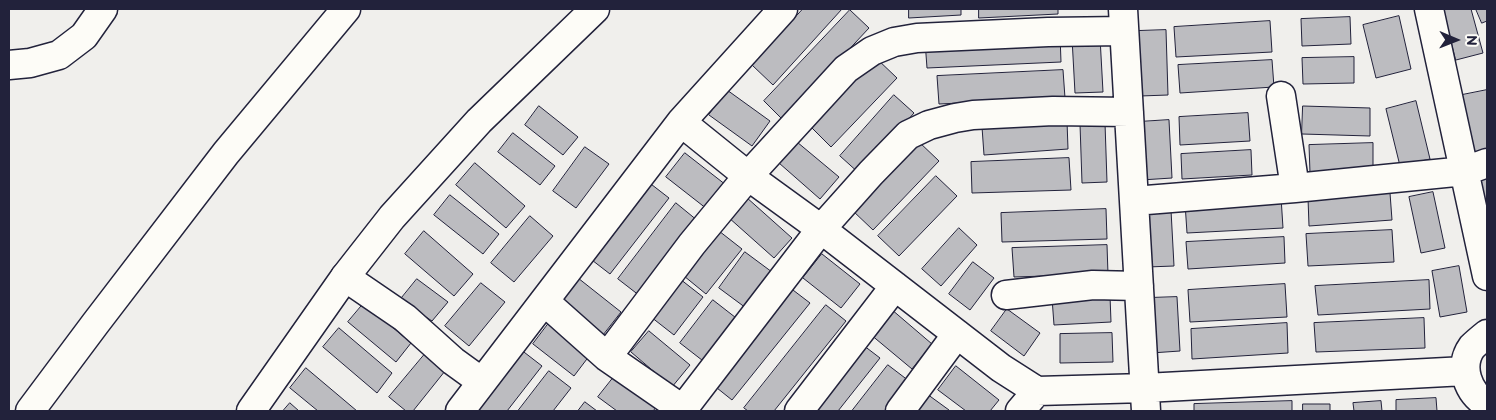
<!DOCTYPE html>
<html>
<head>
<meta charset="utf-8">
<style>
	body { margin:0 }
	#map { position:relative; width:1496px; height:420px; overflow:hidden; background:#f0efec; font-family:"Balsamiq Sans",sans-serif }
	canvas { display:block }
	.frame { position:absolute; inset:0; border:10px solid #22223b; pointer-events:none }
	.north { position:absolute; left:1431px; top:15px; width:50px; height:50px; -webkit-text-stroke:4px #fdfcf7; paint-order:stroke; rotate:91deg; font-size:14px; font-weight:700; line-height:20px; text-align:center; color:#22223b }
	.north::after { content:''; display:block; margin:auto; width:18px; height:22px; background:#22223b; clip-path:polygon(50% 0,100% 100%,50% 72%,0 100%) }
</style>
</head>
<body>
<div id="map">
<canvas width="1496" height="420"></canvas>
<div class="frame"></div>
<div class="north">N</div>
</div>
<script>
const c = document.querySelector('canvas').getContext('2d');
c.lineJoin = 'round';
function fillPath(path, color) {
  c.fillStyle = color;
  c.fill(path, 'evenodd');
}
function strokePath(path, color, width, dash) {
  c.strokeStyle = color;
  c.lineWidth = width;
  c.lineCap = dash ? 'butt' : 'round';
  c.setLineDash(dash || []);
  c.stroke(path);
}
const building = new Path2D(`
	M803,9H842L773,85L752,65Z
	M909,9H961V15L909,18Z
	M979,9H1058V14L979,18Z
	M1443,9H1471L1483,53L1456,60Z
	M1476,9H1487V21L1482,23Z
	M850,10L869,28L783,120L764,101Z
	M1399,16L1411,69L1376,78L1363,25Z
	M1350,17L1351,44L1302,46L1301,19Z
	M1270,21L1272,52L1176,57L1174,27Z
	M1166,30L1168,95L1140,96L1137,31Z
	M1060,35L1061,62L927,68L925,41Z
	M1100,37L1103,92L1075,93L1072,38Z
	M1354,57V83L1303,84L1302,58Z
	M876,58L897,78L831,147L811,127Z
	M1272,60L1274,87L1180,93L1178,65Z
	M1063,70L1065,98L939,104L937,76Z
	M727,90L770,121L752,146L709,115Z
	M1487,90V151L1473,154L1462,95Z
	M894,95L914,113L860,174L840,156Z
	M1416,101L1430,159L1400,166L1386,109Z
	M539,106L578,137L563,155L525,125Z
	M1303,106L1370,108V136L1302,134Z
	M1248,113L1250,141L1180,145L1179,117Z
	M1169,120L1172,178L1141,180L1138,122Z
	M1067,121L1068,149L984,155L982,127Z
	M1105,123L1107,182L1082,183L1080,124Z
	M513,133L555,166L540,185L498,152Z
	M918,141L939,161L873,230L852,210Z
	M797,142L839,177L820,199L779,163Z
	M1373,143V171L1310,173L1309,145Z
	M585,147L609,164L576,208L553,191Z
	M1251,150L1252,175L1182,179L1181,154Z
	M685,153L726,185L707,209L666,177Z
	M1069,158L1071,190L972,193L971,162Z
	M475,163L525,206L506,228L456,185Z
	M1487,175V240L1474,177Z
	M936,176L957,196L899,256L878,236Z
	M647,181L669,198L610,274L588,257Z
	M1433,192L1445,248L1421,253L1409,197Z
	M1390,193L1392,220L1309,226L1308,198Z
	M450,195L499,234L483,254L434,215Z
	M746,197L792,238L774,258L728,217Z
	M1281,197L1283,228L1187,233L1185,203Z
	M676,203L698,221L640,296L618,279Z
	M1106,209L1107,239L1002,242L1001,213Z
	M1171,210L1174,266L1147,267L1144,212Z
	M530,216L553,236L514,282L491,263Z
	M959,228L977,245L941,286L922,269Z
	M1392,230L1394,262L1308,266L1306,234Z
	M424,231L473,274L454,296L405,254Z
	M719,231L742,249L706,294L684,276Z
	M1284,237L1285,263L1188,269L1186,242Z
	M1107,245L1108,274L1014,277L1012,248Z
	M745,252L772,272L746,308L719,288Z
	M822,254L860,284L841,308L803,278Z
	M973,262L994,278L970,310L949,294Z
	M1459,266L1467,312L1440,317L1432,271Z
	M578,278L621,312L603,335L560,302Z
	M417,279L448,302L432,321L400,300Z
	M680,279L703,297L674,335L651,317Z
	M1429,280L1430,309L1318,315L1315,286Z
	M481,283L505,302L469,346L445,326Z
	M1285,284L1287,317L1190,322L1188,290Z
	M789,287L810,303L732,400L712,384Z
	M1110,296L1111,322L1054,325L1052,298Z
	M1177,297L1180,351L1151,353L1148,298Z
	M713,300L740,321L707,364L680,343Z
	M364,303L411,343L396,362L348,322Z
	M826,305L846,321L774,411H748L744,408Z
	M891,309L932,344L912,369L870,334Z
	M1007,309L1040,333L1024,356L991,331Z
	M1424,318L1425,348L1316,352L1314,323Z
	M552,319L593,351L574,376L533,344Z
	M1287,323L1288,353L1192,359L1191,329Z
	M339,328L392,373L377,393L323,347Z
	M649,331L690,365L672,387L631,352Z
	M1112,333L1113,362L1060,363V334Z
	M859,342L880,358L838,411H805Z
	M520,349L542,366L507,411H472Z
	M425,354L445,371L413,411H406L389,397Z
	M888,365L909,381L887,411H852Z
	M956,366L999,400L990,411H966L938,390Z
	M306,368L357,411H318L290,388Z
	M549,371L571,388L553,411H518Z
	M617,373L658,405L653,411H617L598,397Z
	M927,394L949,410V411H914Z
	M1436,398L1437,411H1396V400Z
	M1292,401V411H1194V404Z
	M1381,401L1382,411H1354L1353,403Z
	M585,402L597,411H578Z
	M290,403L299,411H283Z
	M1303,404H1330V411H1303Z`);
const street = new Path2D(`
	M1123,9L1146,411
	M1429,9L1487,276
	M9,65L30,63L59,55L84,36L103,9
	M1281,96L1295,188
	M681,122L748,176L821,229L1001,368L1037,391L1145,388L1465,371
	M1134,201L1295,188L1465,171L1487,163
	M345,277L405,318L453,361L482,382
	M1006,295L1093,285L1139,286
	M544,301L607,357L685,411
	M1487,334C1482,338 1477,342 1472,347C1458,366 1468,393 1487,404
	M607,357L692,244L748,176L846,69L872,51L894,42L917,38L1048,32L1124,31
	M683,409L821,229L871,173L908,135L929,125L955,118L973,115L1053,111L1129,112
	M30,411L95,324L226,153L346,9
	M460,411L681,122L783,9
	M799,411L895,286
	M900,411L957,334
	M1020,411L1037,391`);
const secondary = new Path2D(`
	M251,411L345,277L392,217L479,121L595,9`);
fillPath(building, '#bcbcc0');
strokePath(building, '#22223b', 1);
strokePath(street, '#22223b', 31);
strokePath(secondary, '#22223b', 31);
strokePath(street, '#fdfcf7', 28);
strokePath(secondary, '#fdfcf7', 28);
</script>
</body>
</html>
